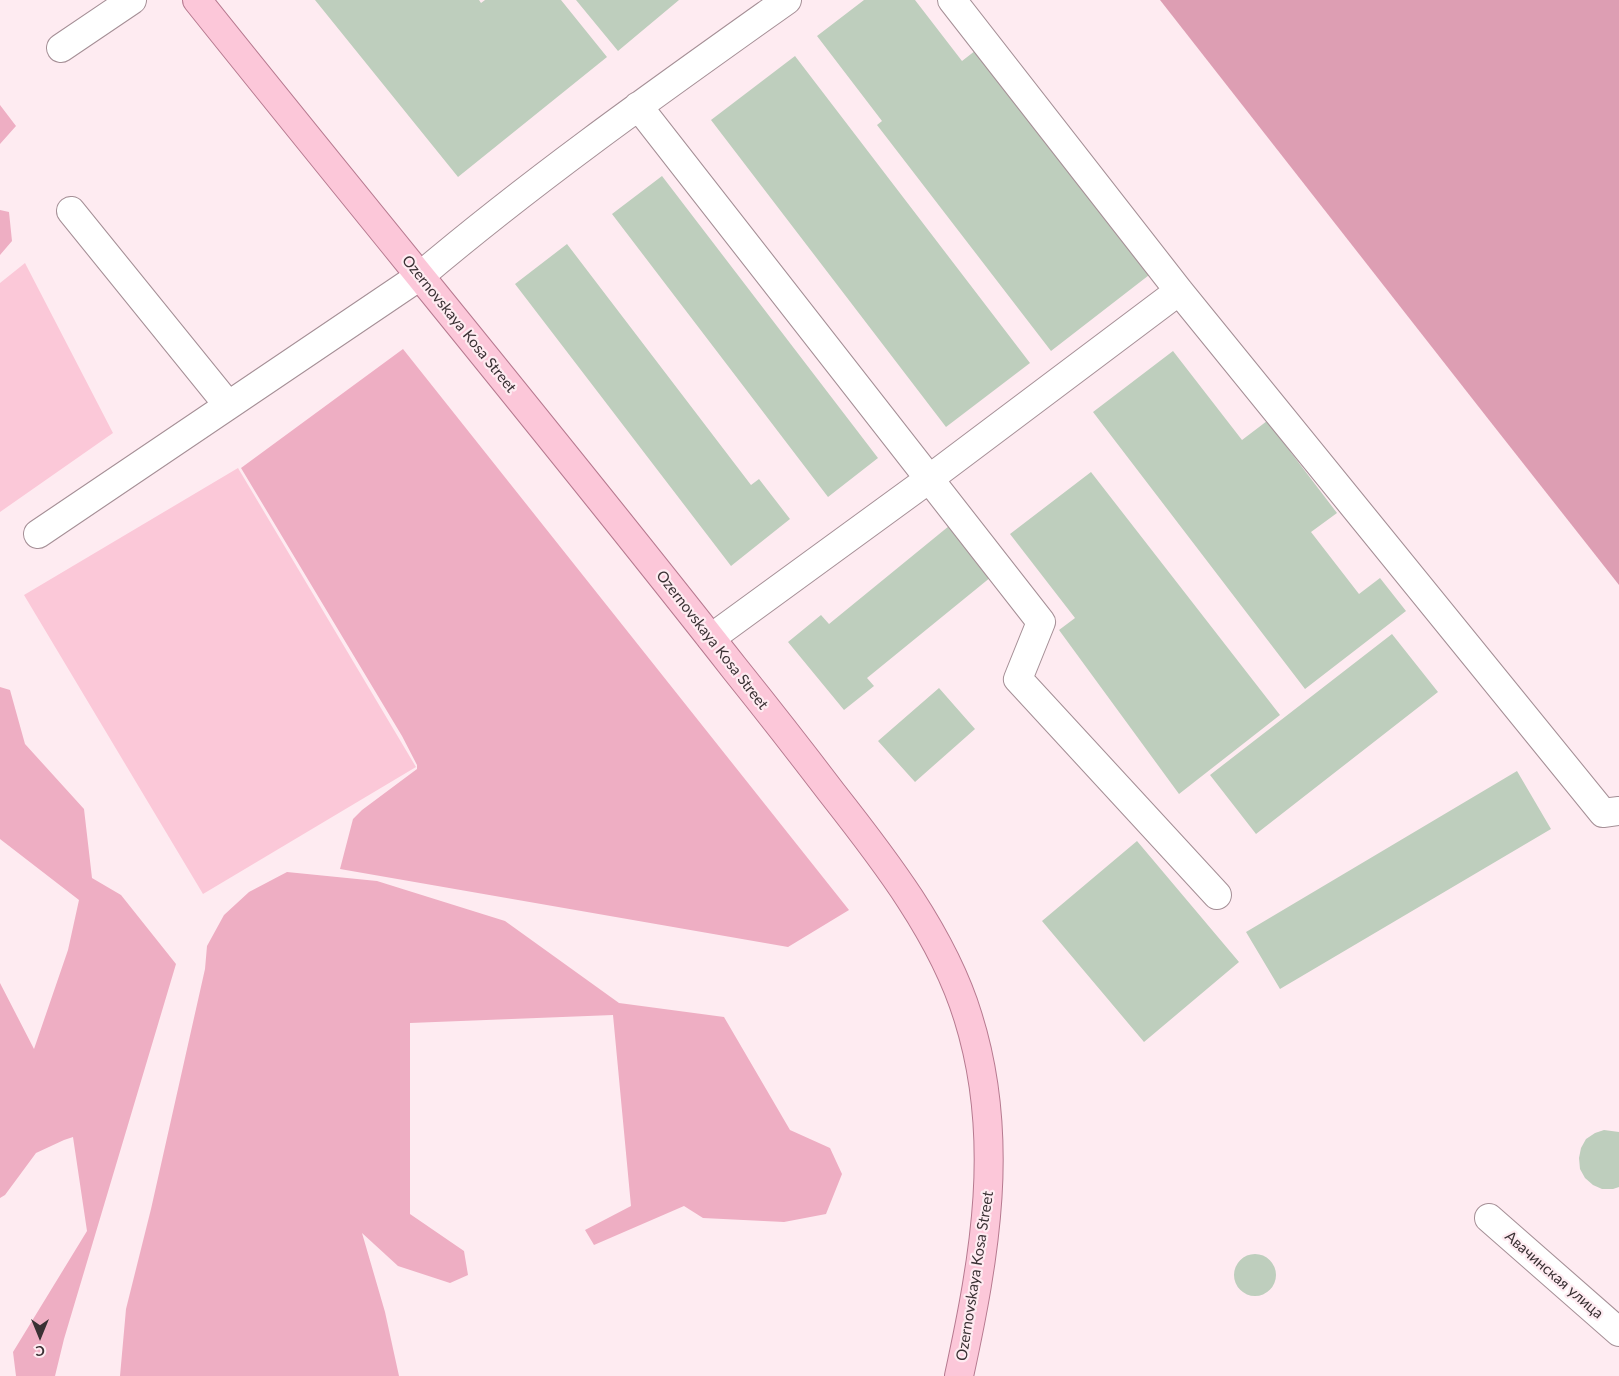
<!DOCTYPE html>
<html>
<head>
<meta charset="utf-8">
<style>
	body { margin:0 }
	#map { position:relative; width:1619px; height:1376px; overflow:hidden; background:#feebf1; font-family:Lato,sans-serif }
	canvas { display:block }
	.north { position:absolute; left:15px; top:1311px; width:50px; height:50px; -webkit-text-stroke:4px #feebf1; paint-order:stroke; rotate:180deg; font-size:14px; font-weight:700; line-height:20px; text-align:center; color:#393033 }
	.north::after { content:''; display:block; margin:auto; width:18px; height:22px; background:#393033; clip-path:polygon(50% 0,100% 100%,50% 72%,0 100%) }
</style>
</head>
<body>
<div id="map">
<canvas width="1619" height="1376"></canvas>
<div class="north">С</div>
</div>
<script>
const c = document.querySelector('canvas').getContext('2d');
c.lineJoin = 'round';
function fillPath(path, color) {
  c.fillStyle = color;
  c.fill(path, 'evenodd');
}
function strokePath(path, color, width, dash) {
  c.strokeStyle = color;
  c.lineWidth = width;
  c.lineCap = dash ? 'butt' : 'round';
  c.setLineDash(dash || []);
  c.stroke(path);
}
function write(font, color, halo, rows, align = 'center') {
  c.font = font + ' Lato,sans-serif';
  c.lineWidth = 4.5;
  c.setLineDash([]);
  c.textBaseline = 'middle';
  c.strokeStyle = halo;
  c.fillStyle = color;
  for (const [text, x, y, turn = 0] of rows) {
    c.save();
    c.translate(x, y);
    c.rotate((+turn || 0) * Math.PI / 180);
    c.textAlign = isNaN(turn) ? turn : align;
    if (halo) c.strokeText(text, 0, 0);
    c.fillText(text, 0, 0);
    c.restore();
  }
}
const green = new Path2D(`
	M25,263L113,433L0,512V283Z
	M238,468L416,767L203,894L24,595Z`);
const forest = new Path2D(`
	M0,105L16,126L0,144Z
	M0,210L9,212L12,241L0,255Z
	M403,349L849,910L788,947L340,869L353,819L362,810L417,769V765L402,736L241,468Z
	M0,687L10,690L25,744L84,809L92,878L121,895L176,964L64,1339L55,1376H16L13,1352L87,1231L73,1137L64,1140L36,1153L5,1195L0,1198V983L34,1049L68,950L79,900L0,839Z
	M287,872L377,881L505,921L619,1003L724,1017L790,1130L830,1148L842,1174L826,1214L784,1222L703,1218L684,1206L594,1245L585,1230L631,1206L613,1015L410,1023V1214L464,1251L468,1275L450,1283L398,1266L362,1233L385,1312L399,1376H120L126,1309L151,1209L205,969L207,946L224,915L249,892Z`);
const water = new Path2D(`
	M1160,0H1619V585L1489,420Z`);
const building = new Path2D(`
	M315,0H479L481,3L485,0H561L607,57L458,177Z
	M576,0H679L618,51Z
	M864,0H915L962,61L980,47L1153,272L1051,351L877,125L882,121L817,36Z
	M795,56L1030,363L946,427L711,120Z
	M662,176L878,458L828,497L612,214Z
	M567,244L751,485L759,479L790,519L731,566L515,284Z
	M1173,351L1242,440L1267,421L1337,513L1311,532L1359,594L1380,578L1406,611L1305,689L1093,412Z
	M1091,472L1280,715L1179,794L1059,630L1075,618L1010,534Z
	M949,526L991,577L867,678L874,686L844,710L788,642L821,615L829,624Z
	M1392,634L1438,692L1256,834L1210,775Z
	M939,688L975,729L915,782L878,741Z
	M1517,771L1551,829L1280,989L1246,932Z
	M1137,841L1239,962L1144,1042L1042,921Z
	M1604,1130L1619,1132V1187L1613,1189H1602L1593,1185L1585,1178L1580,1169L1579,1158L1581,1148L1586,1139L1595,1133Z
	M1234 1275a21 21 0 1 1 42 0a21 21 0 1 1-42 0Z`);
const minor = new Path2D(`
	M952,0L1179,291L1603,813L1619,811
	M61,48L132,0
	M638,106L1041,622L1018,679L1217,895
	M71,211L228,405
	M38,534L420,276C537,177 662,89 787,0
	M711,638L929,479L1179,291
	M1489,1218L1619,1332`);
const major = new Path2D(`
	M197,0C376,224 559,444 735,669C768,710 800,751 832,793C884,859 943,935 968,1017C1006,1138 985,1256 959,1376`);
const streetNames = [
	["Ozernovskaya Kosa Street",459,324,51],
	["Ozernovskaya Kosa Street",712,640,52],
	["Авачинская улица",1554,1275,41],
	["Ozernovskaya Kosa Street",975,1276,-81]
];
fillPath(green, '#fbc8d8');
fillPath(forest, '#eeaec3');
fillPath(water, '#dd9eb3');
fillPath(building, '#becebd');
strokePath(minor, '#a58f96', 30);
strokePath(major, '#b6798f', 30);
strokePath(minor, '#fff', 28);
strokePath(major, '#fcc7d9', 28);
write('15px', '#393033', '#feebf1', streetNames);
</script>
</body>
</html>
